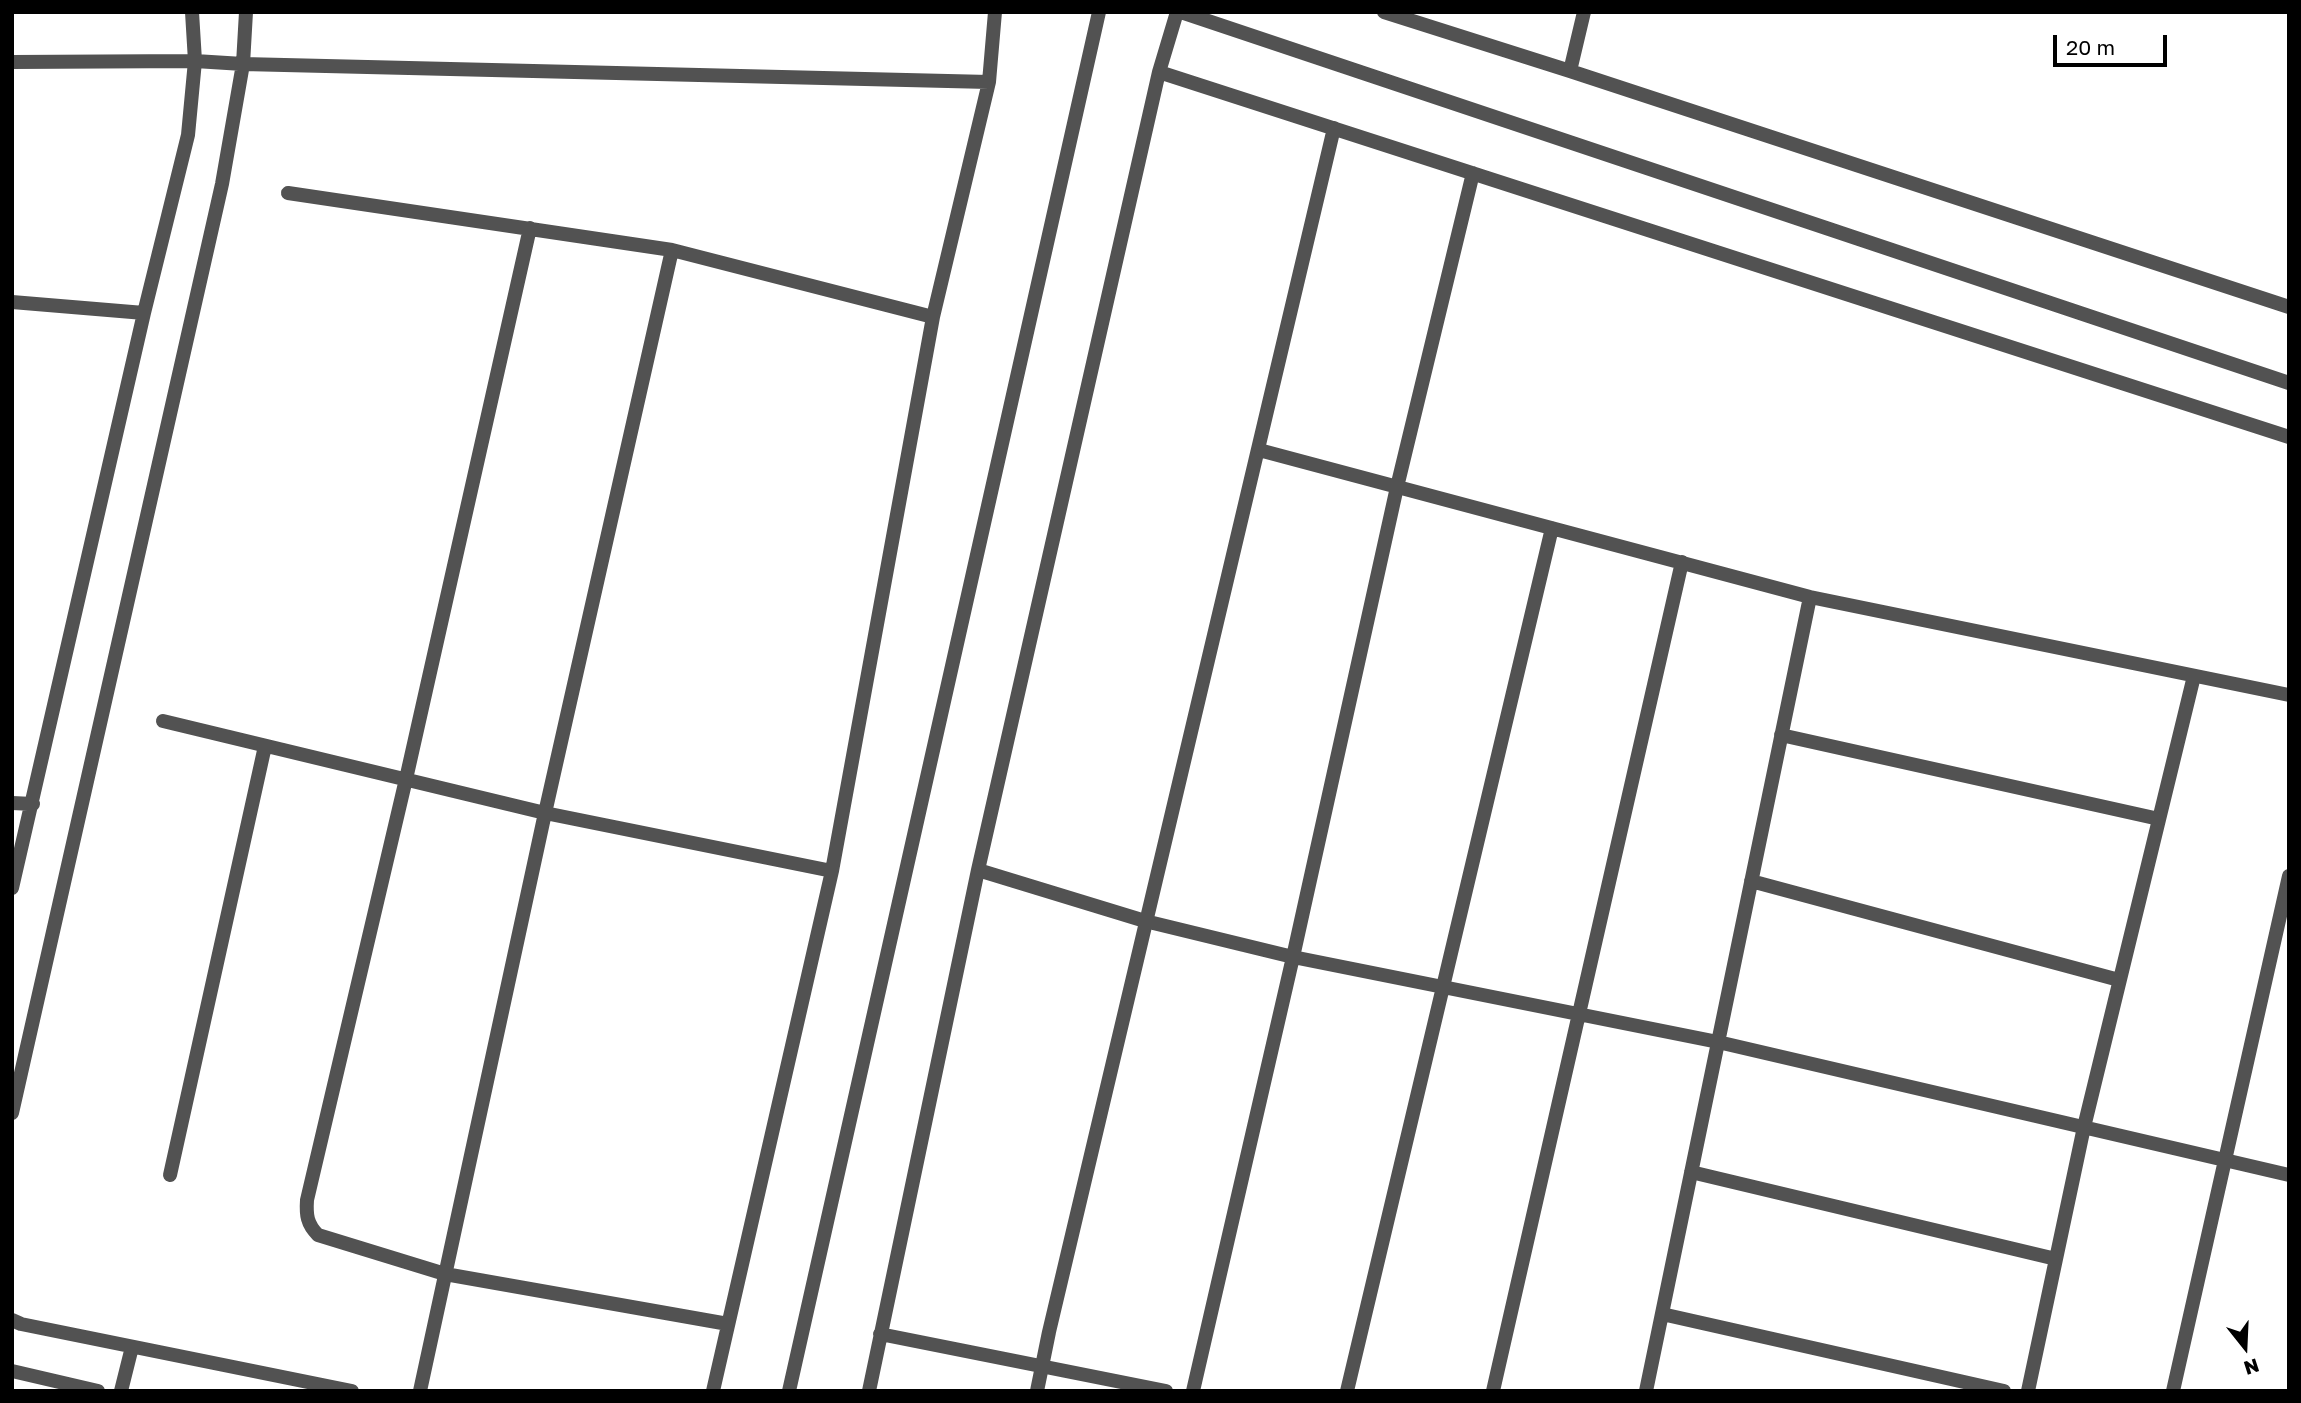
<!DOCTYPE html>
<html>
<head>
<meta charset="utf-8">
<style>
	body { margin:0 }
	#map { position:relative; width:2301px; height:1403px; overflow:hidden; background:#fff; font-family:"Golos Text",sans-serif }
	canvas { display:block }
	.frame { position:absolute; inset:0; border:14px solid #000; pointer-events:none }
	.north { position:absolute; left:2210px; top:1312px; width:70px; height:70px; -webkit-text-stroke:5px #fff; paint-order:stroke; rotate:162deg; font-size:19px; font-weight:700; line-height:28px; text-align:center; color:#000 }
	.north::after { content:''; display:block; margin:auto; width:24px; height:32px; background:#000; clip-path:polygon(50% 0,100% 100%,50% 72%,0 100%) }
	.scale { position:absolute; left:2053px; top:35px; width:114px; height:32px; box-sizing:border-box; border:4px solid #000; border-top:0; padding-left:9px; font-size:21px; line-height:24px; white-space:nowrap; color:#000; -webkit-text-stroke:5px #fff; paint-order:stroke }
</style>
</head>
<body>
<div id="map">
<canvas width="2301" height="1403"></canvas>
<div class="frame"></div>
<div class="north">N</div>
<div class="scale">20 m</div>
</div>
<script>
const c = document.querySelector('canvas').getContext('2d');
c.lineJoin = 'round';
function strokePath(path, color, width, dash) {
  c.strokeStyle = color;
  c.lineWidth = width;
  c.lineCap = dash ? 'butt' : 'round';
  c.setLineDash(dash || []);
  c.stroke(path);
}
const street = new Path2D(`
	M1181,12L2289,383
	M1384,12L1570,71L2289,307
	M12,62L195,61L243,64L989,82
	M1570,71L1584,12
	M1159,72L2289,437
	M288,193L672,250L933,317
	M530,228L406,779L307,1200C306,1215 307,1224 318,1235L445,1274L728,1324
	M12,302L144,313
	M1259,450L1810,597L2289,695
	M163,721L545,813L832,871
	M1781,735L2159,819
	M12,803L33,804
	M978,870L1145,921L1293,957L1718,1042L2289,1175
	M1751,881L2119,980
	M12,888L144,313L188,135L195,61L192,12
	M12,1113L222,184L243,64L246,12
	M1691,1172L2056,1259
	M170,1175L265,746
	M1662,1314L2004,1391
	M12,1320L21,1324L352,1391
	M880,1334L1166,1391
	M12,1371L98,1391
	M121,1391L132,1347
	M420,1391L545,813L672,250
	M713,1391L832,871L933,317L989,82L995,12
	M789,1391L1099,12
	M869,1391L978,870L1159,72L1177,12
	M1037,1391L1049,1332L1334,128
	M1193,1391L1293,957L1397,487L1473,173
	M1347,1391L1552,528
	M1493,1391L1682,562
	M1646,1391L1810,597
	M2028,1391L2084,1127L2194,676
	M2173,1391L2289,876`);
strokePath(street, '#525252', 14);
</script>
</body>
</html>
